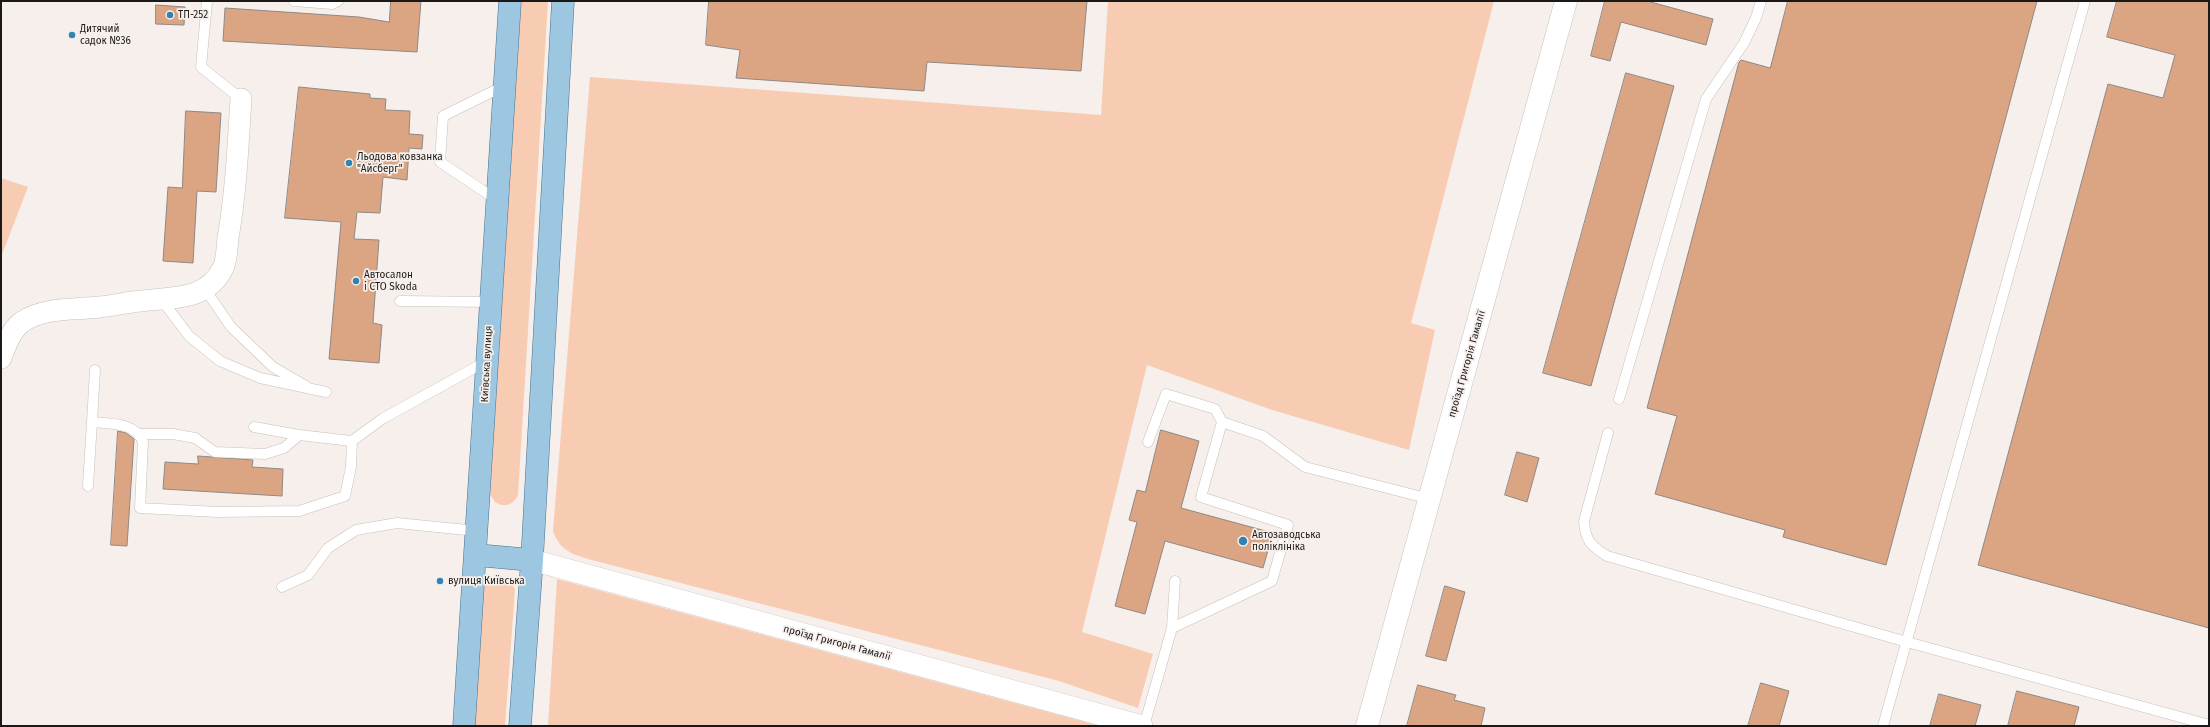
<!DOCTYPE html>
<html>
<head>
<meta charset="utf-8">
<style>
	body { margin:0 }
	#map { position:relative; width:2210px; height:727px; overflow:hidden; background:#f6efeb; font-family:"Fira Sans",sans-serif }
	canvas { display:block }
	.frame { position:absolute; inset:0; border:2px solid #1b1917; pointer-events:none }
</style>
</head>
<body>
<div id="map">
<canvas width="2210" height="727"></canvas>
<div class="frame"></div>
</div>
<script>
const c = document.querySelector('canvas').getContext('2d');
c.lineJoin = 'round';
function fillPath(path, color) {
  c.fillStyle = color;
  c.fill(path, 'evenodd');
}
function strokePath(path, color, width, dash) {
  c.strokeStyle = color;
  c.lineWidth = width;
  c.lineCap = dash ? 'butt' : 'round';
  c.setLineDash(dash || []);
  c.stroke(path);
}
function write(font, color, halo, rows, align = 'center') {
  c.font = font + ' "Fira Sans",sans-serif';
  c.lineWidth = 3.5;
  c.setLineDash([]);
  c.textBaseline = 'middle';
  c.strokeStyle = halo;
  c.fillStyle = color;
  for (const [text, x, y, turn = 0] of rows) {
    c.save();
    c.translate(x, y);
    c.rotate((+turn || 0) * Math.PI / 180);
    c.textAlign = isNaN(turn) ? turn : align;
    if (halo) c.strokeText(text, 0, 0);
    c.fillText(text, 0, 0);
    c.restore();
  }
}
const green = new Path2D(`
	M521,1H548L518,495C514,505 504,508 495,502L490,494Z
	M1108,1H1494L1411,323L1435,330L1409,450L1272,410L1147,365L1082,632L1153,654L1138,708L1059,681L588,559C571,554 559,549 553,531L590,77L1101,115Z
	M1,178L28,187L1,257Z
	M496,577L508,579L515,589L505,726H475L483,587L491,579Z
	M557,579L1099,726H548Z`);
const building = new Path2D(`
	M391,1H421L417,52L223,41L225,8L359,17L389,22Z
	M709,1H1087L1081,71L927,62L924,91L736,78L740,50L706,45Z
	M1605,1H1647L1713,19L1706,45L1621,22L1610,61L1591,56Z
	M1788,1H2037L1886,565L1783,537L1785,530L1655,494L1677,416L1647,408L1739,62L1741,60L1770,68Z
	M2117,1H2209V628L1978,565L2108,84L2163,98L2175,55L2107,37Z
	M156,5L185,7L184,25L156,24Z
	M1626,73L1674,86L1591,386L1543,373Z
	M299,87L370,94V98L386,99L385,110L410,111L409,134L423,135L422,149L409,148L407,180L383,177L380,213L357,212L354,239L379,240L373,323L382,325L379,363L329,359L341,222L285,218Z
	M186,111L221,113L216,192L197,191L193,263L163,261L168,187L182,188Z
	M1161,430L1199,441L1181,508L1273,533L1263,568L1165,541L1145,614L1115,606L1137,522L1129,520L1137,490L1145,492Z
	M118,431L126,433L134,439L127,546L111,545Z
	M1517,452L1539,458L1527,502L1505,495Z
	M198,456L253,460L252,467L283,469L282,496L163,489L165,462L198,464Z
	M1445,586L1465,592L1446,661L1426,656Z
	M1761,683L1789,691L1779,726H1748Z
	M1418,685L1456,695L1454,700L1485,708L1481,726H1407Z
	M2017,691L2079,707L2074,726H2008Z
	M1939,694L1981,705L1975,726H1930Z`);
const service = new Path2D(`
	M207,1L201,67L241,99
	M294,1L332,4L338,1
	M497,200L440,162L443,116L504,86
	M205,289L231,327L273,367L306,386
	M161,299L189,336L220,361L260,378L326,392
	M400,301L491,302
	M1619,399L1706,99L1744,43L1756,18L1761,1
	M92,422L95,370
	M254,427L299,435
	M1608,433L1584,521C1585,540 1591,546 1607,556L1907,642L2209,725
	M140,434H173L195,438L215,452L265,454L284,448L299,435L352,441
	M1148,442L1166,394L1215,409L1222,422L1263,436L1305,467L1430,499
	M88,486L92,422C111,424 135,422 143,442L140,508L218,512L299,511L345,496L351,467L352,441L382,419L487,361
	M282,587L308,575L328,548L356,530L397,523L477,531
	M1172,628L1175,581
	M1144,726L1172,628L1272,581L1288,525L1201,497L1222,422
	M1883,726L2085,1`);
const minor = new Path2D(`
	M1,358C5,346 11,330 22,322C44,307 74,310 99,307C113,306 127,302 141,301C172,297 207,301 223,268C227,260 227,247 228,238C236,192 238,146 241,99
	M532,560L1142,726`);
const tertiary = new Path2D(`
	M1367,726L1566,1`);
const primary = new Path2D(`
	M476,555L532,560
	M464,726L510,1
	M520,726L532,560L563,1`);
const markers = [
	[170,15,4,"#3283b4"],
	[72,35,4,"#3283b4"],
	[349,163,4,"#3283b4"],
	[356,281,4,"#3283b4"],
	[1243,541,5,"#3283b4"],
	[440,581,4,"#3283b4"]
];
const poiNames = [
	["ТП-252",178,15],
	["Дитячий",80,29],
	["садок №36",80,41],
	["Льодова ковзанка",357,157],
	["\"Айсберг\"",357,169],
	["Автосалон",364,275],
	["і СТО Skoda",364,287],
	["Автозаводська",1252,535],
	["поліклініка",1252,547],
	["вулиця Київська",448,581]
];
const streetNames = [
	["Київська вулиця",487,364,-87],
	["проїзд Григорія Гамалії",1467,364,-74],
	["проїзд Григорія Гамалії",837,643,15]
];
fillPath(green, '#f7ccb2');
fillPath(building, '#dba583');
strokePath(building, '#8f8884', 1);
strokePath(service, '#c6c0bb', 11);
strokePath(minor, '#c6c0bb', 22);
strokePath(tertiary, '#c6c0bb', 23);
strokePath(primary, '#45718d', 23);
strokePath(service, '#fff', 10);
strokePath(minor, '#fff', 21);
strokePath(tertiary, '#fff', 22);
strokePath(primary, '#9dc6e1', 22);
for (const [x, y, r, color] of markers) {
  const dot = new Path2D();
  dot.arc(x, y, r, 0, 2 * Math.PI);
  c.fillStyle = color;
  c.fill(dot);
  strokePath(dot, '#f6efeb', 1.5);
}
write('10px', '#1b1917', '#f6efeb', poiNames, 'left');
write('10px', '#1b1917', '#f6efeb', streetNames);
</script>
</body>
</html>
